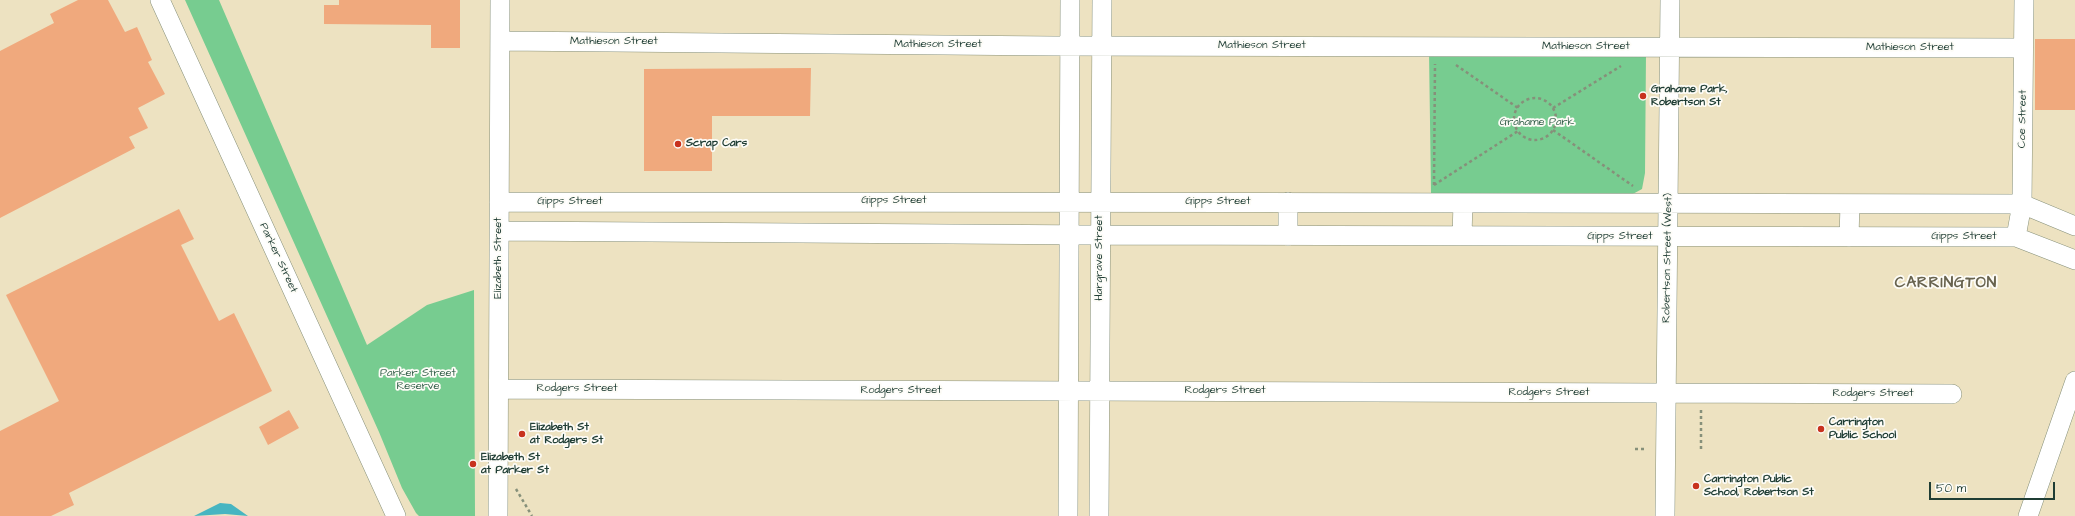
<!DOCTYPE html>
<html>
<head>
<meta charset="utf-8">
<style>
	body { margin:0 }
	#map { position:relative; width:2075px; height:516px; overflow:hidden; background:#ede2c1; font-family:"Architects Daughter",sans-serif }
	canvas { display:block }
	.scale { position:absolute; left:1929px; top:482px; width:126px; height:18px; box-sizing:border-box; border:2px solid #1f3d34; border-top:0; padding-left:5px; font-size:12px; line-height:14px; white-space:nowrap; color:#1f3d34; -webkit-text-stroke:3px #fdfcf7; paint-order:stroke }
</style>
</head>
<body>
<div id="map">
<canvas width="2075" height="516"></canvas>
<div class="scale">50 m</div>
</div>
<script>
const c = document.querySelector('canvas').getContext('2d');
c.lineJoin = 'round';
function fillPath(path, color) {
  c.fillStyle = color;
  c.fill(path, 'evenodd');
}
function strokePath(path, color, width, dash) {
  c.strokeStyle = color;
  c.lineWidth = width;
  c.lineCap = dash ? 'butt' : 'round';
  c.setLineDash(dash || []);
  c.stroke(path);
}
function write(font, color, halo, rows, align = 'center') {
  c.font = font + ' "Architects Daughter",sans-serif';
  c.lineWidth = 3.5;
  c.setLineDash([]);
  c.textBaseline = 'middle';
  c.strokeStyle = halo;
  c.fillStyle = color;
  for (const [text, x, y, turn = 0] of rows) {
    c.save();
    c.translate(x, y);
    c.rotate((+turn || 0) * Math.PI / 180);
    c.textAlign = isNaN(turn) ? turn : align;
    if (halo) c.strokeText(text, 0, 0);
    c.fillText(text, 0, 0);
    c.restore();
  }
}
const green = new Path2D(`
	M185,0H219L367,345L427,305L474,290L475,516H419L416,513L402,488L379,432Z
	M1429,51L1646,53L1645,173L1642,189L1631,195L1431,193Z`);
const water = new Path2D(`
	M220,503L231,504L248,516L225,514L194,516Z`);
const building = new Path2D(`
	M78,0H108L125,32L137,27L152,60L148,62L165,94L138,108L148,128L129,137L135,148L0,218V51L54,23L50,14Z
	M339,0H460V48H431V25L324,24V5H339Z
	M2035,39H2075V110H2035Z
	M811,68L810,116H712V171H644V69Z
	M179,209L194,239L181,245L219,321L234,313L272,391L69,493L74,505L51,516H0V431L59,401L6,295Z
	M289,410L299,428L268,445L259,427Z`);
const path = new Path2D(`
	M1456,65L1518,108
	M1514 119a21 21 0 1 1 42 0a21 21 0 1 1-42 0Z
	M1553,108L1621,66
	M1553,130L1633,186
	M1434,185L1435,64
	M1434,185L1518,131
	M1701,410V449
	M1635,449H1644
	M516,489L532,516`);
const minor = new Path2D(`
	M160,0L396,516
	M500,41L1054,46L2023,48
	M499,202C1007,201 1514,204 2022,204L2075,226
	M499,231L1100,235L2016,237L2075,260
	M1288,236V202
	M1462,236L1463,203
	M1849,237L1850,204
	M2016,237L2022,204L2024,0
	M499,389L1952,394
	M498,516L500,0
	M1068,516L1070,0
	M1099,516L1102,0
	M1665,516L1670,0
	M2028,516L2075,381`);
const markers = [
	[1643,96,4,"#c8321e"],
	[678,144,4,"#c8321e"],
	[1821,429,4,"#c8321e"],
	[522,434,4,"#c8321e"],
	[473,464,4,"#c8321e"],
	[1696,486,4,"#c8321e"]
];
const streetNames = [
	["Mathieson Street",614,42],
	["Mathieson Street",938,45],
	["Mathieson Street",1262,46],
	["Mathieson Street",1586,47],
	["Mathieson Street",1910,48],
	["Coe Street",2023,119,-89],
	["Gipps Street",894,201],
	["Gipps Street",570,202],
	["Gipps Street",1218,202],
	["Gipps Street",1620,237],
	["Gipps Street",1964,237],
	["Parker Street",278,258,65],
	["Elizabeth Street",499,258,-90],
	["Hargrave Street",1100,258,-90],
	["Robertson Street (West)",1668,258,-89],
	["Rodgers Street",577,389],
	["Rodgers Street",901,391],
	["Rodgers Street",1225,391],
	["Rodgers Street",1549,393],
	["Rodgers Street",1873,394]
];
const poiNames = [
	["Grahame Park,",1651,90],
	["Robertson St",1651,103],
	["Scrap Cars",686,144],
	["Carrington",1829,423],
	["Public School",1829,436],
	["Elizabeth St",530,428],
	["at Rodgers St",530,441],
	["Elizabeth St",481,458],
	["at Parker St",481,471],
	["Carrington Public",1704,480],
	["School, Robertson St",1704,493]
];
const parkNames = [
	["Grahame Park",1537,123],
	["Parker Street",418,374],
	["Reserve",418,387]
];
const districtNames = [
	["CARRINGTON",1946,284]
];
fillPath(green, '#77cc90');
fillPath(water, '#47b5c1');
fillPath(building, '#f0a97d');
strokePath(minor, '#86907a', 20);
strokePath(path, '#86907a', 2.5, [3, 3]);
strokePath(minor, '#fff', 19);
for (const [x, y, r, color] of markers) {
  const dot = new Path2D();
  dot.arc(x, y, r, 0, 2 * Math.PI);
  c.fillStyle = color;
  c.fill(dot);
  strokePath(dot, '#fdfcf7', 1.5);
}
write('11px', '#1f3d34', '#fdfcf7', streetNames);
write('bold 11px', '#1f3d34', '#fdfcf7', poiNames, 'left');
write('11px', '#35614b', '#fdfcf7', parkNames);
c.letterSpacing = '1px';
write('bold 15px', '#68634e', '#fdfcf7', districtNames);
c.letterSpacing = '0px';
</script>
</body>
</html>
